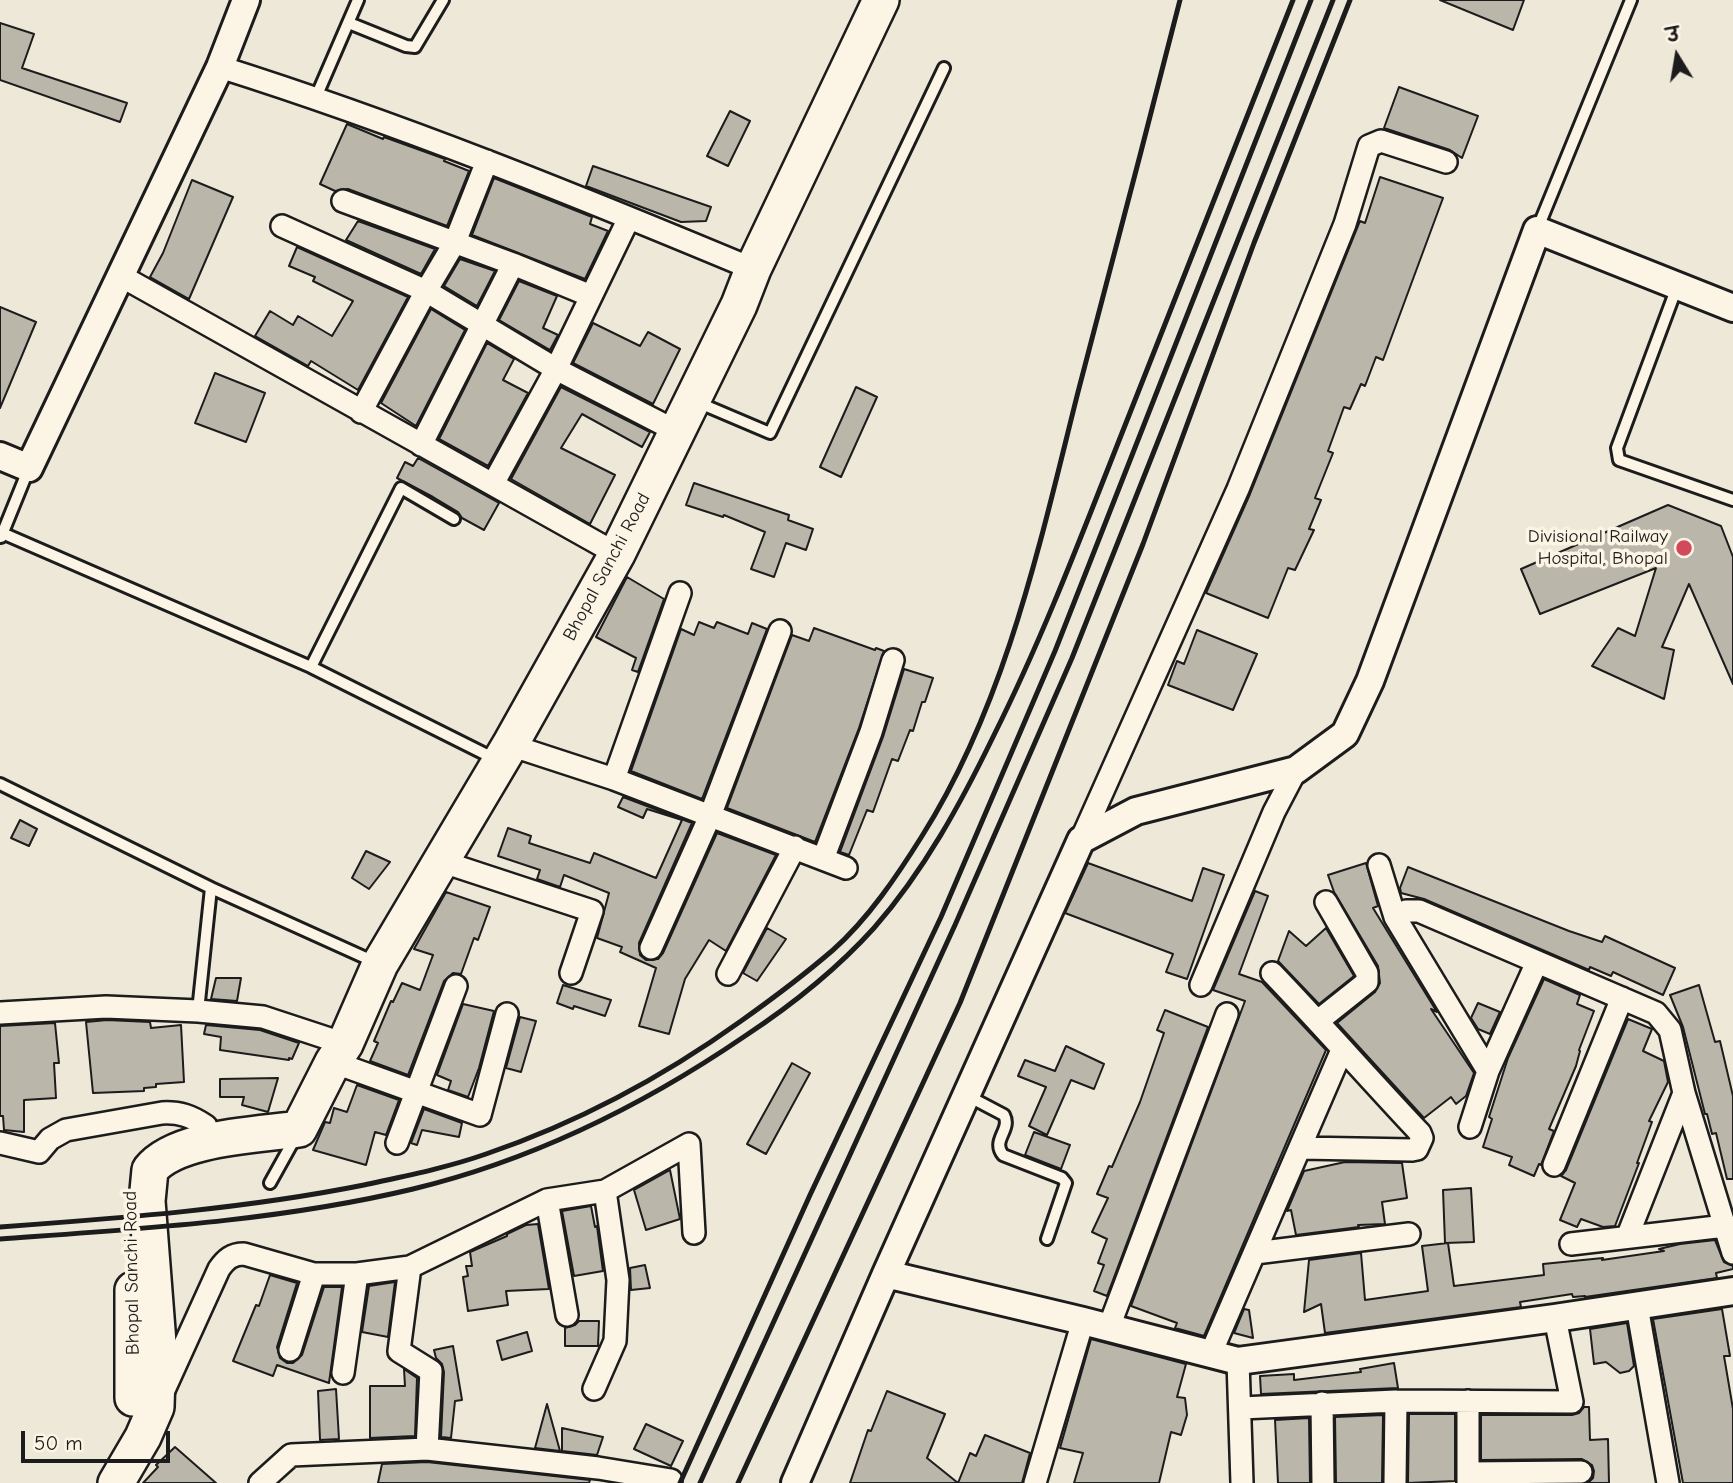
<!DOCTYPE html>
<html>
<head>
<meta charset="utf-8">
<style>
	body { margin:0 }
	#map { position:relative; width:1733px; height:1483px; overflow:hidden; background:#eee8d9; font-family:"Comic Neue","Playpen Sans Deva",sans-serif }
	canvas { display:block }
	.north { position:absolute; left:1642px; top:21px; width:70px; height:70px; -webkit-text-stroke:5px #fcf5e5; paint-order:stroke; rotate:349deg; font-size:19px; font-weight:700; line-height:28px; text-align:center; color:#1c1c1c }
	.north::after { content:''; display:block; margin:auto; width:24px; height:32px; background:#1c1c1c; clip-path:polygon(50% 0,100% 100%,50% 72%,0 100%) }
	.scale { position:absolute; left:21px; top:1431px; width:149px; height:32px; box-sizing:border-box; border:4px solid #1c1c1c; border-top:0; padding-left:9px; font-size:21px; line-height:24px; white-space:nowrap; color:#1c1c1c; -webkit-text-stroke:5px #fcf5e5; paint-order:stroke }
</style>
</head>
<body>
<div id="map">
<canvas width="1733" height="1483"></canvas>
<div class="north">उ</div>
<div class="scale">50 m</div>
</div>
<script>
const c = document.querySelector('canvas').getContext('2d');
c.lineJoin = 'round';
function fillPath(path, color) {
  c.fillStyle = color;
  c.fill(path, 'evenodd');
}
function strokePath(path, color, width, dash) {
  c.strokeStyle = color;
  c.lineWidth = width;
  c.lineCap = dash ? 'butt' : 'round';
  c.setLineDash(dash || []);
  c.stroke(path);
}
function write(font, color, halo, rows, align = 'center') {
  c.font = font + ' "Comic Neue",sans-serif';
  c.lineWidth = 7;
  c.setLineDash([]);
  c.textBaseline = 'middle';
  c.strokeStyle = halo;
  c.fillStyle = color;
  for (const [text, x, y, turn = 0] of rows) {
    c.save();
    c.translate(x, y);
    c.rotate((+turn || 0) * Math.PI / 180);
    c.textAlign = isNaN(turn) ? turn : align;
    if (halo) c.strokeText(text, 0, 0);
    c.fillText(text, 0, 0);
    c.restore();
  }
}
const building = new Path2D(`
	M1440,0H1524L1513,30Z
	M0,23L34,34L22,68L127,103L120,122L0,80Z
	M1399,87L1478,116L1462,158L1450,150L1384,128Z
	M730,111L750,121L728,166L707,156Z
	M347,124L383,139L384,137L445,159L444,161L469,171L447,226L348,189L335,191L320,184Z
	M593,166L711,207L706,221L681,222L586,186Z
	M1380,177L1443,198L1383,360L1376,357L1365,386L1361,384L1350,409L1344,407L1328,451L1333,453L1315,498L1321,500L1309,529L1314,530L1295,570L1288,568L1268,618L1206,593L1250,494L1360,221L1365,223Z
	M494,178L592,217L590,224L608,231L585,279L472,235Z
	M192,180L233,197L189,299L150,277L163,253Z
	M358,221L435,249L421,274L346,240Z
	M297,247L408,297L358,390L311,361L308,366L255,336L270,311L293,325L298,316L332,336L353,301L313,281L315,277L289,266Z
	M460,259L495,271L477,306L444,286Z
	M519,281L557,296L543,328L558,335L550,350L499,320Z
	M0,307L36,322L0,408Z
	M431,309L465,330L416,426L381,403Z
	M593,323L640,346L648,332L680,349L653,404L573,363Z
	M487,343L514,359L503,380L528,393L488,466L439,439Z
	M215,373L265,393L246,442L195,423Z
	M561,387L650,432L642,447L582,414L561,448L615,475L590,524L511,479Z
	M856,387L877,397L841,477L820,467Z
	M418,458L499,503L484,530L462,518L458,512L433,497L397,478L405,462L413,466Z
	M694,483L789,515L788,520L813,529L806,550L786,543L774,577L751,569L765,532L724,515L723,517L686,505Z
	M1668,505L1721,526L1733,557V684L1689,584L1662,647L1674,650L1664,699L1592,666L1618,628L1635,636L1656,568L1540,614L1521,569Z
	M627,577L664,599L638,672L632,670L636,658L596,637Z
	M699,622L714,628L717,622L748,634L752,623L767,629L702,799L631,771L681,629L694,635Z
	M814,628L875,650L876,648L884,651L859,728L815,842L727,808L792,635L809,641Z
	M1197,630L1257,654L1233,710L1168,685L1177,661L1184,664Z
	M904,669L933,678L925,702H922L913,731L910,730L898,761L892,759L873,812L867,810L849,855L840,852L883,737Z
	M623,797L692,823L639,943L640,955L646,960L658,959L663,953L717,833L776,855L726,951L709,940L685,979L669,1034L639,1026L656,968L620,952L622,947L597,938L609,893L564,875L560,887L537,879L540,870L498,856L508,828L531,836L529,843L590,863L594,853L656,878L682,820L647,809L643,818L618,807Z
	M20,820L37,829L29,846L11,838Z
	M366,851L390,862L369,889L352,878Z
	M1088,863L1192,901L1203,868L1224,875L1187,979L1166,972L1173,954L1065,913Z
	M1366,863L1378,906L1373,908L1437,1012L1431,1009L1474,1073L1466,1096L1456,1104L1451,1097L1424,1118L1337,1023L1375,992L1380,983L1378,966L1334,892L1328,875Z
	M1408,867L1569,931L1602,942L1605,936L1675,968L1663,995L1613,972L1611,976L1590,967L1589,970L1424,899L1401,893L1400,888Z
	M1255,891L1268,896L1239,974L1262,982L1326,1050L1204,1336L1175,1328L1177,1323L1131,1306L1245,1001L1213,990Z
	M446,892L490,907L478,940L474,938L461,974L453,973L444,981L408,1075L370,1061L378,1043L374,1041L391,1001L393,1002L402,983L420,990L433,955L414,949Z
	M767,928L786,939L757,981L743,973Z
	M1326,928L1354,976L1319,1004L1278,961L1289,931L1306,946Z
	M216,978H241L237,1001L211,999Z
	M1544,979L1580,995L1577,1004L1594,1011L1579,1050L1580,1051L1576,1066L1549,1129L1554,1131L1541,1165L1539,1164L1534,1176L1509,1165L1512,1157L1483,1147L1492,1119L1489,1117L1508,1058Z
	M563,985L611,1000L605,1016L574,1006L573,1009L557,1003Z
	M1699,985L1715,1042L1720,1041L1733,1096V1179H1727L1716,1133L1712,1134L1707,1114H1705L1683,1027L1670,995Z
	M1478,1003L1500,1012L1490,1034L1478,1029L1471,1018Z
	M463,1004L494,1011L479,1068L468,1097L448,1090L451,1081L437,1075Z
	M1165,1010L1208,1027L1107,1296L1094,1291L1104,1265L1098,1263L1107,1239L1092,1232L1108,1198L1097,1194L1109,1166L1112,1167L1140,1102L1164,1033L1157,1030Z
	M520,1017L536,1021L521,1072L506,1068Z
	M1628,1019L1652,1029L1643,1051L1664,1061L1668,1082L1649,1121L1652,1122L1637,1163H1639L1615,1226L1603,1227L1581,1219L1577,1227L1560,1220L1575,1183L1561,1176L1566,1170Z
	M107,1020L150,1022L151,1028L181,1025L184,1082L156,1084V1087L144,1088V1091L93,1093L86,1022Z
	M55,1023L59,1063H54L56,1098L24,1100V1132L4,1130L3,1116H0V1026Z
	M206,1025L260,1030L299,1043L292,1059L289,1058V1060L220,1050L221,1037L204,1034Z
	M1066,1046L1104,1064L1094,1089L1071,1080L1047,1135L1029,1126L1046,1087L1018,1076L1025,1060L1055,1071Z
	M792,1063L810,1073L766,1154L747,1144Z
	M278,1078L268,1112L242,1105L244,1097H220V1079Z
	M357,1085L399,1100L386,1135L375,1132L366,1165L313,1150L325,1122L330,1123L334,1108L347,1112Z
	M424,1109L462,1123L459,1137L422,1130L417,1145L411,1143Z
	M1034,1132L1070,1145L1061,1169L1025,1155Z
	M1345,1162L1402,1163L1407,1198L1382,1202L1385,1224L1358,1225L1359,1227L1296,1235L1291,1210L1287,1211L1304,1171Z
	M670,1170L680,1219L646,1230L634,1190Z
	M1471,1188L1474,1242L1445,1243L1443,1190Z
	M591,1206L595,1227L597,1226L603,1271L574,1276L562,1211Z
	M538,1224L549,1289L506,1291L508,1305L468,1311L463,1277L468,1276L466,1266H472L470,1252L507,1236V1234L526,1225Z
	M1715,1240L1724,1262L1733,1266V1269L1716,1273L1717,1278L1585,1297V1296L1573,1297L1572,1294L1520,1302L1521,1307L1325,1333L1321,1304L1304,1312L1309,1260L1361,1253L1365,1300L1428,1291L1422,1246L1448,1243L1454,1286L1544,1275L1543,1264L1603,1258L1602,1260L1664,1251L1659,1249L1680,1244Z
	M645,1265L650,1288L631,1290L630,1268Z
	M270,1275L297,1283L277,1347L280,1358L287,1363H293L302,1355L324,1287H342L329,1383L277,1365L273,1376L233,1361L256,1305L259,1306Z
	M395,1282L388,1337L362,1332L369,1286Z
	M1244,1309L1249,1310L1253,1338L1234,1333Z
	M1722,1309L1730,1356H1724L1733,1409V1483H1683L1653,1319Z
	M579,1321H599L598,1346H565V1328L575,1325Z
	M1627,1323L1634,1366L1629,1371L1620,1373L1606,1362L1594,1364L1590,1329Z
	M527,1332L532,1351L502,1360L497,1341Z
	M1091,1339L1186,1364L1177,1397L1185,1398L1187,1415L1181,1435L1171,1432L1159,1483H1074L1083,1453L1060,1448Z
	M453,1346L462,1400L455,1401L451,1438L441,1437L444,1372L442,1364L436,1358L434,1350Z
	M1394,1363L1398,1388L1261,1394L1260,1376L1294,1374V1380L1361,1372L1360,1369Z
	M404,1369L417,1378L415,1436L370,1438V1386H405Z
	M336,1389L339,1439L320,1440L318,1391Z
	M887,1391L945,1414L927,1458L958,1483L970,1453L976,1456L985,1435L1030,1453L1022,1483H850L868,1430L871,1431Z
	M547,1404L560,1451L535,1448Z
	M1584,1407H1589L1590,1440L1608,1439L1609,1483H1588L1593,1478L1594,1471L1592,1465L1582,1459L1481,1460V1415H1572L1579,1413Z
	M1409,1414H1455V1481L1408,1483Z
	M1383,1415L1382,1483H1336L1335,1417Z
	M1309,1418L1310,1483H1278L1275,1420Z
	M646,1424L683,1441L671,1466L634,1449Z
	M562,1428L603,1437L597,1455L562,1451Z
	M175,1447L216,1483H143L158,1467L156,1465Z
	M427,1462L590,1480L589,1483H378L382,1464Z`);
const service = new Path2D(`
	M349,23L406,46L415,47L443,0
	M316,97L358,0
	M1537,230L1631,0
	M1677,287L1617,448L1619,460L1733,500
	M697,402L770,433L944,68
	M0,532L311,667L497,760
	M1,537L29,468
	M311,667L401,488L454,519
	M0,784L211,888L377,963
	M198,1011L211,888
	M966,1095L1004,1115C1012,1130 991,1140 1003,1155L1062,1178L1066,1183L1047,1239
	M270,1183L295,1138`);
const minor = new Path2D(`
	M220,67C401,124 578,196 753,269
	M343,201L513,264L591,296
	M282,226L426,291L556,369L676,431
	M121,276L617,554
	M361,412L426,291L455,242L487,161
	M421,445L513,264
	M493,484L556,369L629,218
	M510,745L614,779L846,868
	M614,779L680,593
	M1081,840L1238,489L1345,224L1369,146L1381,141L1446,162
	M823,859L871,732L893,660
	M440,861L592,911L571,973
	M1379,865L1395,917L1488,1071
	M1395,917L1406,911H1419L1656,1013L1670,1030L1684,1093L1733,1253
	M651,948L710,816L780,631
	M1272,973C1322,1025 1370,1080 1420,1133L1422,1138L1417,1149L1412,1150L1301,1148
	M728,974L795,847
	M1201,985L1274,812L1296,770
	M0,1013L106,1007L198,1011L263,1017L345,1044
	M1318,1021L1367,982V973L1326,902
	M333,1062L480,1115L507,1014
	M1470,1127L1488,1071L1537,962
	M0,1143L39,1152L50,1139L66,1130L162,1113C180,1112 191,1116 206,1126
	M397,1143L456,986
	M1554,1165L1622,998
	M547,1200L567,1315
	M1628,1235L1684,1093
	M1571,1244L1725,1226
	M1255,1253L1409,1234
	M410,1267L399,1351L431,1371L427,1449
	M1637,1306L1668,1483
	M1109,1327L1227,1014
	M290,1350L314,1274
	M1211,1353L1342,1050
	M1238,1361L1242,1483
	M343,1373L357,1274
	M594,1389L615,1341L618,1280L605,1191
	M164,1390L219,1269C226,1259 232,1254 244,1254L314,1274H357L410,1267L547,1200L605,1191L689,1144L694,1233
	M1322,1403L1323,1483
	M1241,1408L1396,1401L1572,1402L1555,1318
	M1468,1473L1581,1472
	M260,1483L291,1455L427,1449L598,1468L671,1480
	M1035,1483L1083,1321
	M1395,1483L1396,1401
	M1468,1483V1401`);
const tertiary = new Path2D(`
	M0,456L29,468L220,67L246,0
	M886,1274L1083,1321L1238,1361L1555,1318L1733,1291
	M795,1483L886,1274L1081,840L1136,811L1296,770L1345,734L1370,681L1537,230L1733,308`);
const primary = new Path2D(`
	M133,1290V1398
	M116,1483L143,1437L156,1407L158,1343L147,1201L150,1170C176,1137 258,1135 299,1129L333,1062L345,1044L380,964L510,745L617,554L739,305L753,269L881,0`);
const rail = new Path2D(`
	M0,1227C122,1218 244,1209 364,1185C405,1176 446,1168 486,1154C577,1123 663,1077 741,1021C772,999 804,975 833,950C868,919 897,876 922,836C1006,703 1040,543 1078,392C1112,261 1147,131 1180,0
	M0,1239C138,1229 279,1221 413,1189C533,1160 644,1105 745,1036C792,1005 836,970 874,928C924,871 961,803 994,735C1037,649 1072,560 1107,471C1169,314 1231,157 1293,0
	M680,1483L810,1195L941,917L1055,651L1311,0
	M700,1483L955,925L1072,658L1333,0
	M738,1483L960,1003L1143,544L1254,243L1350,0`);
const markers = [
	[1684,548,9,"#d1495b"]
];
const poiNames = [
	["Divisional Railway",1668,537],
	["Hospital, Bhopal",1668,559]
];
const streetNames = [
	["Bhopal Sanchi Road",607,567,-62],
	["Bhopal Sanchi Road",132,1273,-91]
];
fillPath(building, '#bab6aa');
strokePath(building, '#1c1c1c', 2);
strokePath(service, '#1c1c1c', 16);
strokePath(minor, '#1c1c1c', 26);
strokePath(tertiary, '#1c1c1c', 32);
strokePath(primary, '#1c1c1c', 40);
strokePath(service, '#fcf5e5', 10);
strokePath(minor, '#fcf5e5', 21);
strokePath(tertiary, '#fcf5e5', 26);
strokePath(primary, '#fcf5e5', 35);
strokePath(rail, '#1c1c1c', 5);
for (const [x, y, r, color] of markers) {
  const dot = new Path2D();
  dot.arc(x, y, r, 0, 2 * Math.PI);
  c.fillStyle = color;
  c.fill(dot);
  strokePath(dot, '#fcf5e5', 2.5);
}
write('19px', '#1c1c1c', '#fcf5e5', poiNames, 'right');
write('19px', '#1c1c1c', '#fcf5e5', streetNames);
</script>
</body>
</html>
